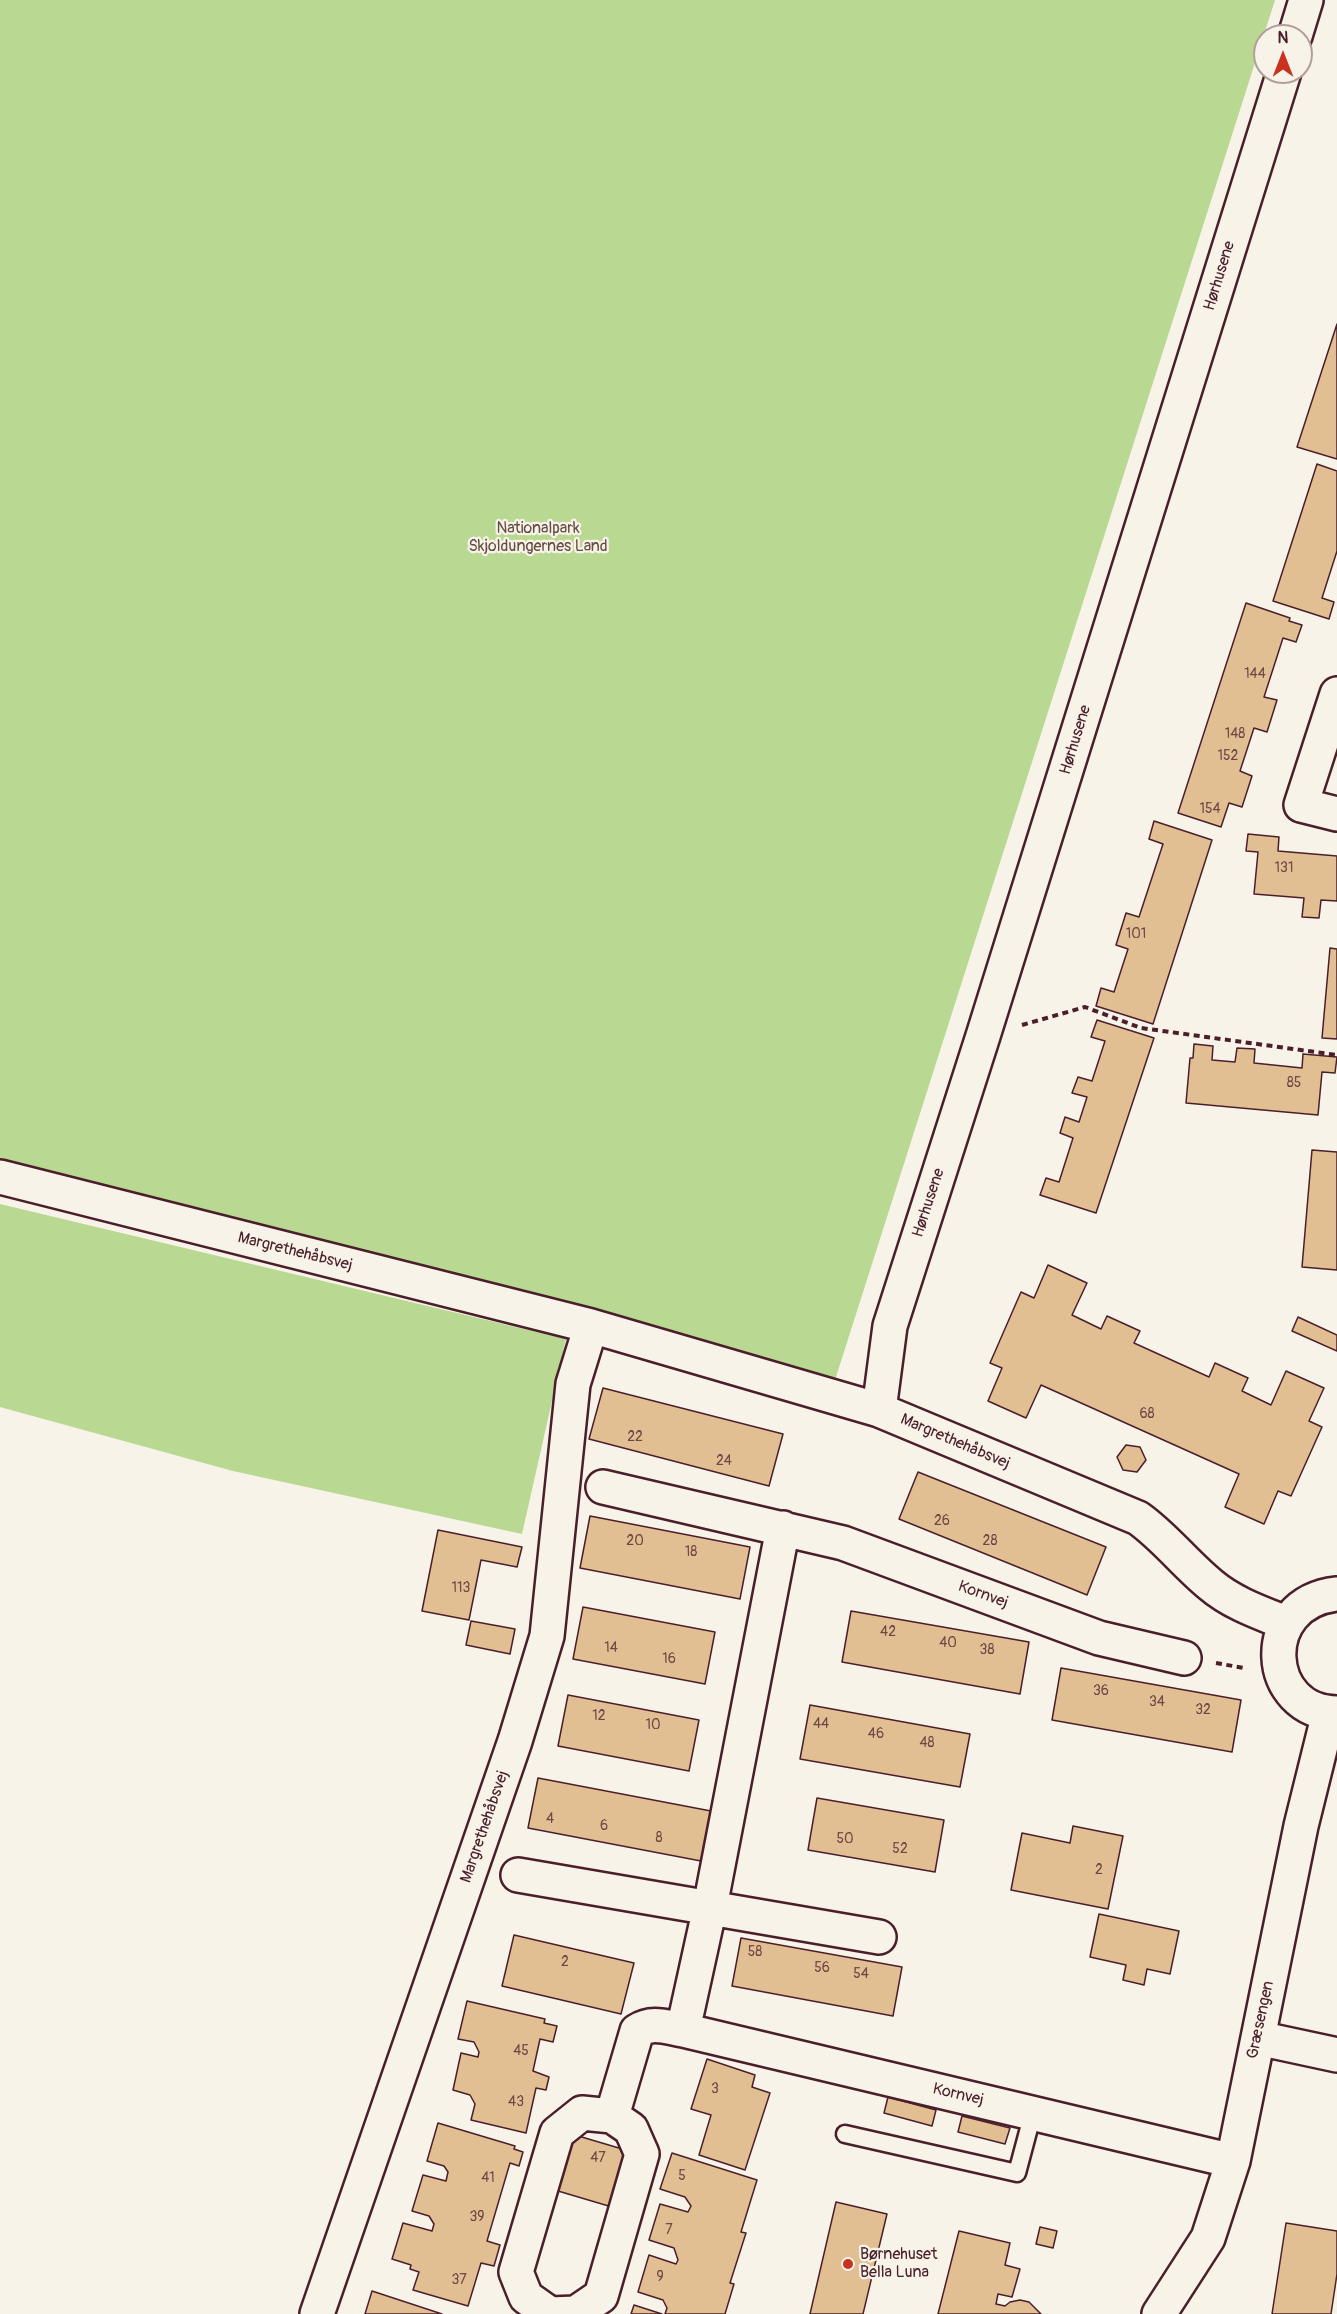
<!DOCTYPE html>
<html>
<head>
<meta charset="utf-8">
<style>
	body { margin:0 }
	#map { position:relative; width:1337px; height:2314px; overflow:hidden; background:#f7f3e8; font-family:Pangolin,sans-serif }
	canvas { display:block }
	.north { position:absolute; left:1253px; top:24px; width:60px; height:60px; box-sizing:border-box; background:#f7f3e8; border:2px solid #b29e9c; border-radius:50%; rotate:0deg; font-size:16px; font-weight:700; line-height:24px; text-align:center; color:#4a1f2b }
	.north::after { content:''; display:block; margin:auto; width:21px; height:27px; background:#c8321e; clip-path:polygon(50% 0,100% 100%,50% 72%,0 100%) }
</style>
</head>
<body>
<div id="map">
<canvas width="1337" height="2314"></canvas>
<div class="north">N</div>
</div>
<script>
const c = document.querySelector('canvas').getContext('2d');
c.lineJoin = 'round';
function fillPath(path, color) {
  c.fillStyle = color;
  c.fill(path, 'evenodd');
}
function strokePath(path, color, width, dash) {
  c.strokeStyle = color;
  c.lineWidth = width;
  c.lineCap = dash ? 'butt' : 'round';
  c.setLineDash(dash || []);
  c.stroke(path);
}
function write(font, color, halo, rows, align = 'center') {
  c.font = font + ' Pangolin,sans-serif';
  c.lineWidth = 4.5;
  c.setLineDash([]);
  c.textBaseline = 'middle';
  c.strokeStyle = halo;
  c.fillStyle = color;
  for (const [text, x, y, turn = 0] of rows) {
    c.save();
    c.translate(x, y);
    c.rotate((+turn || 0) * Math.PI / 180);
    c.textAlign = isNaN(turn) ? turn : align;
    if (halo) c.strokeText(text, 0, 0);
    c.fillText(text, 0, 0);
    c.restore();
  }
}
const green = new Path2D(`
	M0,0H1275L835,1380L0,1190Z
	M0,1204L566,1339L522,1534L233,1471L0,1407Z`);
const building = new Path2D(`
	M1337,324V459L1297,447Z
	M1317,464L1337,471V551L1322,598L1334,602L1329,619L1273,601Z
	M1246,603L1290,618L1289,621L1302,625L1296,642L1283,638L1264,697L1277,700L1267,732L1254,728L1240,771L1252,776L1242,807L1229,803L1221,827L1178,813Z
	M1154,821L1212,840L1153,1024L1096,1006L1101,988L1114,992L1128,949L1116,945L1126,913L1139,917L1163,844L1149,839Z
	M1248,834L1279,837L1278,851L1337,856V901L1321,900L1319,918L1302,917L1304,898L1254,894L1258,852L1246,851Z
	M1330,948L1337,949V1039L1322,1038Z
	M1097,1020L1154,1038L1096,1213L1040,1195L1046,1178L1059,1182L1073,1138L1060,1133L1065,1117L1079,1122L1087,1097L1072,1093L1078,1077L1092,1081L1105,1041L1091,1037Z
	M1194,1044L1213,1046L1212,1060L1235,1062L1237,1048L1255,1049L1254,1063L1302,1068L1303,1054L1337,1057L1335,1073L1322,1072L1318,1115L1186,1103L1190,1058H1193Z
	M1312,1150L1337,1152V1270L1302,1267Z
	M1048,1265L1087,1283L1072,1315L1101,1329L1107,1316L1140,1331L1134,1343L1209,1377L1215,1363L1248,1378L1242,1391L1271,1405L1286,1371L1324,1388L1309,1421L1322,1427L1291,1496L1278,1491L1264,1524L1225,1507L1239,1474L1041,1385L1026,1418L988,1401L1002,1368L990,1363L1021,1292L1034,1298Z
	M1298,1317L1337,1335V1351L1292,1331Z
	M603,1388L783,1434L769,1486L589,1439Z
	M1126,1445L1140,1447L1146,1460L1137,1472L1123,1470L1117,1457Z
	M918,1472L1106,1547L1087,1595L899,1519Z
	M590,1516L750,1547L740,1599L580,1568Z
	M438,1530L522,1547L517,1567L481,1560L469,1620L422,1611Z
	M583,1607L715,1632L705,1684L573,1659Z
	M851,1611L1029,1642L1020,1694L842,1662Z
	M471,1621L515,1629L510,1654L466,1645Z
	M1061,1668L1241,1700L1232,1752L1052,1720Z
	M568,1695L699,1720L689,1771L558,1746Z
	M810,1705L970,1734L960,1787L800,1759Z
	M538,1778L711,1811L701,1861L528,1828Z
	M817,1798L944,1820L935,1872L808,1850Z
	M1073,1826L1123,1836L1108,1909L1011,1890L1022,1833L1070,1843Z
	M1099,1914L1179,1931L1170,1974L1147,1969L1144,1985L1123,1980L1126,1965L1090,1957Z
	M514,1935L634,1963L621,2014L502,1986Z
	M741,1938L902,1967L893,2016L732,1986Z
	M467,2001L545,2019L544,2023L557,2026L553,2042L540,2039L533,2071L549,2077L546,2090L536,2088L526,2133L471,2120L475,2104L470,2095L453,2090L461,2053L478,2057L479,2052L474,2042L458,2039Z
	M707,2059L755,2075L752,2087L770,2093L745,2170L699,2155L711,2115L691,2109Z
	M888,2097L936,2110L932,2126L884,2113Z
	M962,2116L1010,2128L1005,2144L958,2132Z
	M438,2123L515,2146L514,2149L523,2152L519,2166L510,2163L487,2241L500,2245L494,2266L481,2263L468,2306L413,2290L419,2272L410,2269L411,2265L392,2259L403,2223L432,2231L434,2224L429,2216L412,2211L423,2175L446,2181L448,2172L444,2166L427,2161Z
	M575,2135L629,2151L612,2207L558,2191Z
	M672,2153L757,2180L741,2232L746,2233L730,2283L734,2284L725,2314H665L667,2308L663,2300L638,2292L649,2255L676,2264L678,2260L674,2248L649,2240L660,2204L688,2212L691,2206L685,2197L660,2189Z
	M836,2202L887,2214L863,2314H810Z
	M1286,2223L1337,2231V2274L1331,2314H1272Z
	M1040,2227L1057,2231L1053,2248L1036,2244Z
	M959,2231L1010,2243L1005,2265L1020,2269L1012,2297L998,2294L996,2304L1005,2306L1010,2302L1020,2300L1029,2302L1041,2314H938Z
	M372,2291L442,2314H365Z
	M634,2305L662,2314H631Z`);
const path = new Path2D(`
	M1022,1025L1085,1007L1141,1028L1337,1055
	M1216,1663L1244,1668`);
const service = new Path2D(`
	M845,2134L1017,2173L1033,2113`);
const minor = new Path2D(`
	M1295,36L1306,0
	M1337,694L1301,805L1337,814
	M0,1177L591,1326L879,1410L1138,1518C1165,1537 1185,1564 1211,1585C1232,1603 1261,1613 1286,1623
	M879,1410L890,1326L983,1036L1284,72
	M603,1487L843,1543L1099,1638L1184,1658
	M1337,1594C1255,1603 1264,1713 1337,1713
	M518,1875L879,1937
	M683,2030L710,1907L783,1528
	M1258,2038L1337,2055
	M612,2116L631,2129L642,2154L601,2296L576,2313L550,2314L526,2297L516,2272L557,2133L582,2113L612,2116L637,2031C652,2021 666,2027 683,2030L1233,2161
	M317,2314L515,1741L547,1636L573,1384L591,1326
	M1159,2314L1208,2238L1233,2161L1301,1826L1329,1713`);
const markers = [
	[848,2264,6,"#c8321e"]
];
const numberNames = [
	["144",1255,674],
	["148",1235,734],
	["152",1228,756],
	["154",1210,809],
	["131",1284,868],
	["101",1136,934],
	["85",1294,1083],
	["68",1147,1414],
	["22",635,1437],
	["24",724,1461],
	["26",942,1521],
	["20",635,1541],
	["28",990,1541],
	["18",691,1552],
	["113",461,1588],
	["42",888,1632],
	["40",948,1643],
	["14",611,1648],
	["38",987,1650],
	["16",669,1659],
	["36",1101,1691],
	["34",1157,1702],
	["32",1203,1710],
	["12",599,1716],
	["44",821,1724],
	["10",653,1725],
	["46",876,1734],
	["48",927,1743],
	["4",550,1819],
	["6",604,1826],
	["8",659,1838],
	["50",845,1839],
	["52",900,1849],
	["2",1099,1870],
	["58",755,1952],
	["2",565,1962],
	["56",822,1968],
	["54",861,1974],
	["45",521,2051],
	["3",715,2089],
	["43",516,2102],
	["47",598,2158],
	["5",682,2176],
	["41",488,2178],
	["39",477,2217],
	["7",669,2230],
	["9",660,2277],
	["37",459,2280]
];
const streetNames = [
	["Hørhusene",1220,276,-73],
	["Hørhusene",1076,740,-73],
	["Hørhusene",929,1203,-72],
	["Margrethehåbsvej",295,1252,14],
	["Margrethehåbsvej",955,1442,23],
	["Kornvej",983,1595,20],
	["Margrethehåbsvej",485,1827,-71],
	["Græsengen",1261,2020,-78],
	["Kornvej",958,2095,13]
];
const parkNames = [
	["Nationalpark",538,529],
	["Skjoldungernes Land",538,547]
];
const poiNames = [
	["Børnehuset",860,2255],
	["Bella Luna",860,2273]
];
fillPath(green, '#b9d891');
fillPath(building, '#e2be93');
strokePath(building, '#4a1f2b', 1.5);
strokePath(service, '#4a1f2b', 21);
strokePath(minor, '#4a1f2b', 38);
strokePath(path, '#4a1f2b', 4, [6, 4.5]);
strokePath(service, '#f7f3e8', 16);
strokePath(minor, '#f7f3e8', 33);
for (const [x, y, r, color] of markers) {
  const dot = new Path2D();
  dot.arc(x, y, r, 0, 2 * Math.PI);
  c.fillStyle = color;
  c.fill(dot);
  strokePath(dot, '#f7f3e8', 2);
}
write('14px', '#704745', null, numberNames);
write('16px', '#4a1f2b', '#f7f3e8', streetNames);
write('16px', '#664d44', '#f7f3e8', parkNames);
write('16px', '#4a1f2b', '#f7f3e8', poiNames, 'left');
</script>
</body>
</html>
